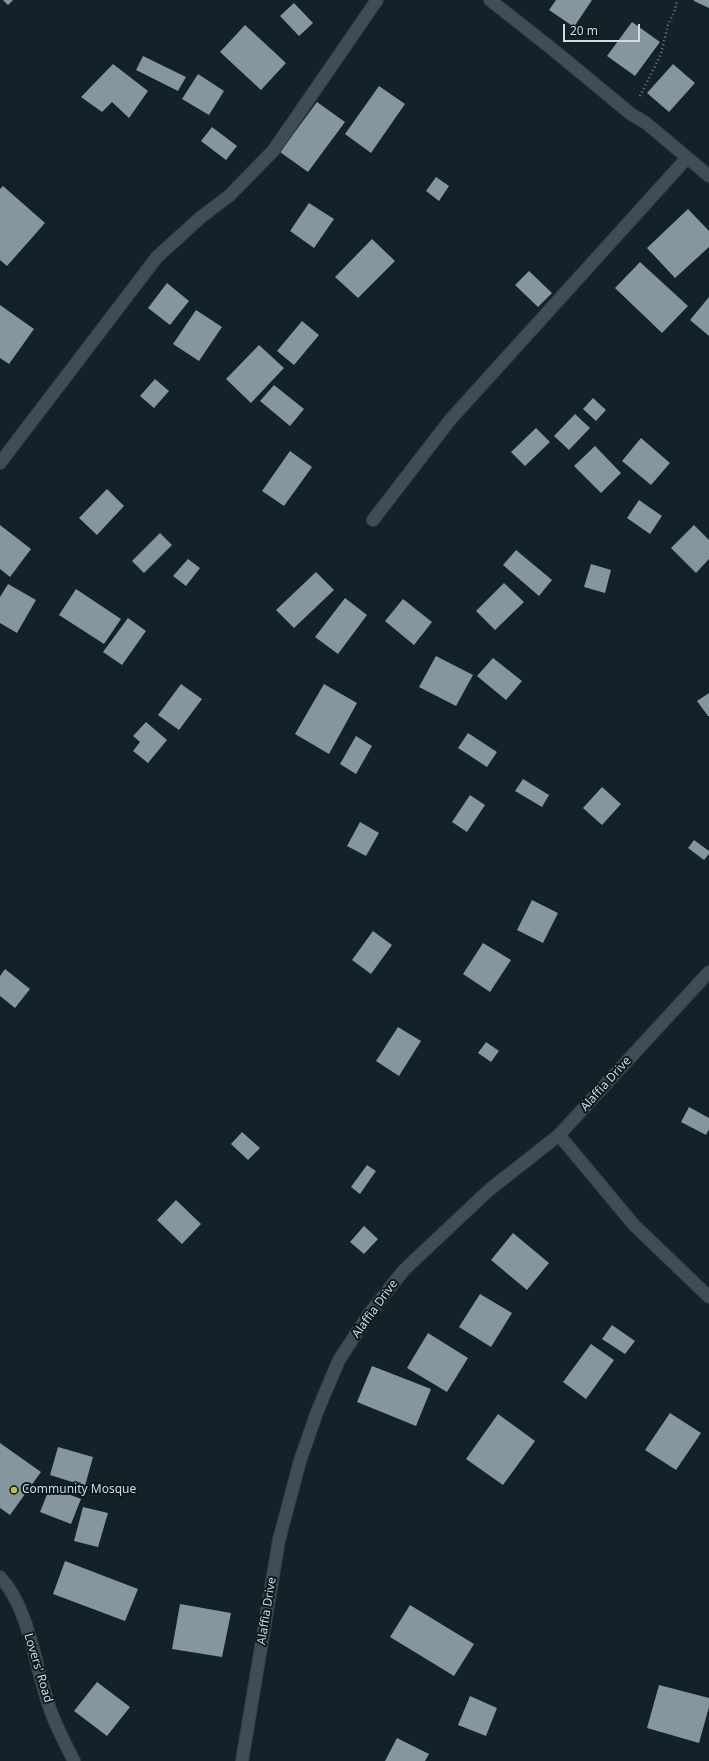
<!DOCTYPE html>
<html>
<head>
<meta charset="utf-8">
<style>
	body { margin:0 }
	#map { position:relative; width:709px; height:1761px; overflow:hidden; background:#132128; font-family:"Noto Sans",sans-serif }
	canvas { display:block }
	.scale { position:absolute; left:563px; top:24px; width:77px; height:18px; box-sizing:border-box; border:2px solid #d2dbdf; border-top:0; padding-left:5px; font-size:12px; line-height:14px; white-space:nowrap; color:#d2dbdf; -webkit-text-stroke:3px #0a181f; paint-order:stroke }
</style>
</head>
<body>
<div id="map">
<canvas width="709" height="1761"></canvas>
<div class="scale">20 m</div>
</div>
<script>
const c = document.querySelector('canvas').getContext('2d');
c.lineJoin = 'round';
function fillPath(path, color) {
  c.fillStyle = color;
  c.fill(path, 'evenodd');
}
function strokePath(path, color, width, dash) {
  c.strokeStyle = color;
  c.lineWidth = width;
  c.lineCap = dash ? 'butt' : 'round';
  c.setLineDash(dash || []);
  c.stroke(path);
}
function write(font, color, halo, rows, align = 'center') {
  c.font = font + ' "Noto Sans",sans-serif';
  c.lineWidth = 4;
  c.setLineDash([]);
  c.textBaseline = 'middle';
  c.strokeStyle = halo;
  c.fillStyle = color;
  for (const [text, x, y, turn = 0] of rows) {
    c.save();
    c.translate(x, y);
    c.rotate((+turn || 0) * Math.PI / 180);
    c.textAlign = isNaN(turn) ? turn : align;
    if (halo) c.strokeText(text, 0, 0);
    c.fillText(text, 0, 0);
    c.restore();
  }
}
const building = new Path2D(`
	M3,0H13L8,5Z
	M556,0H592L574,27L549,10Z
	M694,0H709V8L694,1Z
	M294,3L313,23L299,36L280,16Z
	M632,22L660,42L635,76L607,56Z
	M245,25L286,63L261,90L220,52Z
	M143,56L186,77L178,91L136,70Z
	M113,64L148,91L129,118L112,102L102,112L81,97Z
	M673,64L695,83L669,112L647,93Z
	M198,74L224,91L209,115L182,99Z
	M379,86L405,104L371,153L345,134Z
	M317,102L345,122L308,172L280,152Z
	M212,127L237,146L226,160L201,141Z
	M436,177L449,186L439,201L426,191Z
	M3,186L45,223L7,266L0,260V189Z
	M309,203L334,219L314,248L290,231Z
	M688,209L709,231V247L675,278L647,248Z
	M372,239L395,261L358,298L335,277Z
	M640,262L688,306L662,333L615,288Z
	M529,271L552,293L538,307L515,285Z
	M167,283L189,301L170,325L148,308Z
	M709,297V336L690,320Z
	M0,305L34,329L9,364L0,358Z
	M196,310L222,327L199,361L173,344Z
	M302,321L319,335L294,365L277,351Z
	M259,345L284,368L251,403L226,379Z
	M155,379L169,391L154,408L140,396Z
	M274,385L304,409L290,426L260,401Z
	M593,398L606,410L596,421L583,409Z
	M575,414L590,428L569,450L554,436Z
	M536,428L550,442L525,466L511,452Z
	M641,438L670,463L651,485L622,461Z
	M595,446L621,473L601,493L574,466Z
	M290,451L312,467L284,506L262,491Z
	M107,489L124,506L97,535L79,518Z
	M639,500L662,516L650,534L627,518Z
	M0,525L31,549L10,577L0,569Z
	M694,525L709,540V559L696,573L671,548Z
	M160,533L172,545L144,573L132,561Z
	M516,550L552,580L539,596L503,565Z
	M188,559L200,568L186,586L173,576Z
	M591,564L611,570L605,593L584,587Z
	M316,572L334,590L294,628L276,610Z
	M504,583L524,602L495,630L476,611Z
	M8,584L36,600L17,633L0,623V597Z
	M76,589L121,619L104,644L59,615Z
	M345,598L367,615L338,654L315,637Z
	M403,599L432,622L414,645L385,621Z
	M128,618L146,631L122,665L103,652Z
	M436,656L473,675L456,706L419,687Z
	M493,658L522,681L506,700L477,676Z
	M181,684L202,699L179,730L158,715Z
	M324,684L357,703L329,754L295,734Z
	M709,693V716H708L697,701Z
	M146,722L167,740L148,763L133,751L140,742L133,736Z
	M468,733L497,752L487,767L458,748Z
	M356,736L372,746L356,774L340,764Z
	M523,779L549,795L542,807L515,791Z
	M602,787L621,804L602,825L583,808Z
	M470,795L485,805L467,832L452,822Z
	M360,822L379,833L366,856L347,846Z
	M694,840L709,851V854L704,860L688,848Z
	M532,900L558,913L543,943L517,930Z
	M373,931L392,945L371,974L352,960Z
	M483,943L511,960L490,992L463,974Z
	M5,969L30,989L15,1008L0,996V976Z
	M398,1027L421,1041L399,1076L376,1061Z
	M486,1042L499,1051L491,1062L478,1053Z
	M689,1107L709,1118V1129L706,1135L681,1122Z
	M242,1132L260,1148L248,1160L231,1144Z
	M367,1165L376,1171L360,1194L351,1187Z
	M176,1200L201,1224L182,1244L157,1220Z
	M364,1226L378,1239L364,1254L350,1242Z
	M513,1233L549,1263L527,1290L491,1260Z
	M480,1294L512,1313L491,1347L459,1327Z
	M612,1325L635,1341L625,1354L602,1339Z
	M428,1333L468,1358L447,1392L407,1368Z
	M591,1344L614,1360L586,1399L563,1382Z
	M372,1366L431,1389L416,1426L357,1402Z
	M670,1413L701,1433L676,1470L645,1450Z
	M498,1414L535,1441L503,1485L466,1459Z
	M0,1443L41,1472L10,1515L0,1508Z
	M58,1447L93,1457L85,1486L50,1475Z
	M50,1487L81,1499L71,1524L40,1512Z
	M83,1507L108,1513L98,1547L74,1541Z
	M65,1561L138,1589L125,1621L53,1594Z
	M180,1604L231,1613L222,1657L172,1649Z
	M410,1605L474,1644L454,1676L390,1637Z
	M97,1682L130,1707L107,1736L74,1711Z
	M659,1685L709,1698V1707L699,1743L647,1728Z
	M470,1696L497,1708L486,1736L458,1725Z
	M397,1738L429,1754L425,1761H385Z`);
const path = new Path2D(`
	M640,96L661,54L668,25L675,10L677,0`);
const minor = new Path2D(`
	M490,0L551,48L631,114L646,123L709,176
	M0,463L157,257L201,217L229,196L273,151L377,0
	M373,520L450,420L687,158
	M559,1135L634,1225L709,1297
	M0,1577C31,1609 36,1676 53,1717C59,1732 67,1747 74,1761
	M242,1761L279,1540L300,1461L317,1412L339,1360L369,1314L404,1270L489,1190L559,1135L709,972`);
const markers = [
	[14,1490,4,"#c3bd3e"]
];
const streetNames = [
	["Alaffia Drive",606,1084,-48],
	["Alaffia Drive",375,1309,-54],
	["Alaffia Drive",267,1611,-81],
	["Lovers' Road",38,1668,73]
];
const poiNames = [
	["Community Mosque",22,1490]
];
fillPath(building, '#85969f');
strokePath(minor, '#333c42', 14);
strokePath(path, '#737e84', 2.5, [1, 3]);
strokePath(minor, '#3f4e56', 12);
for (const [x, y, r, color] of markers) {
  const dot = new Path2D();
  dot.arc(x, y, r, 0, 2 * Math.PI);
  c.fillStyle = color;
  c.fill(dot);
  strokePath(dot, '#0a181f', 1.5);
}
write('12px', '#d2dbdf', '#0a181f', streetNames);
write('12px', '#d2dbdf', '#0a181f', poiNames, 'left');
</script>
</body>
</html>
